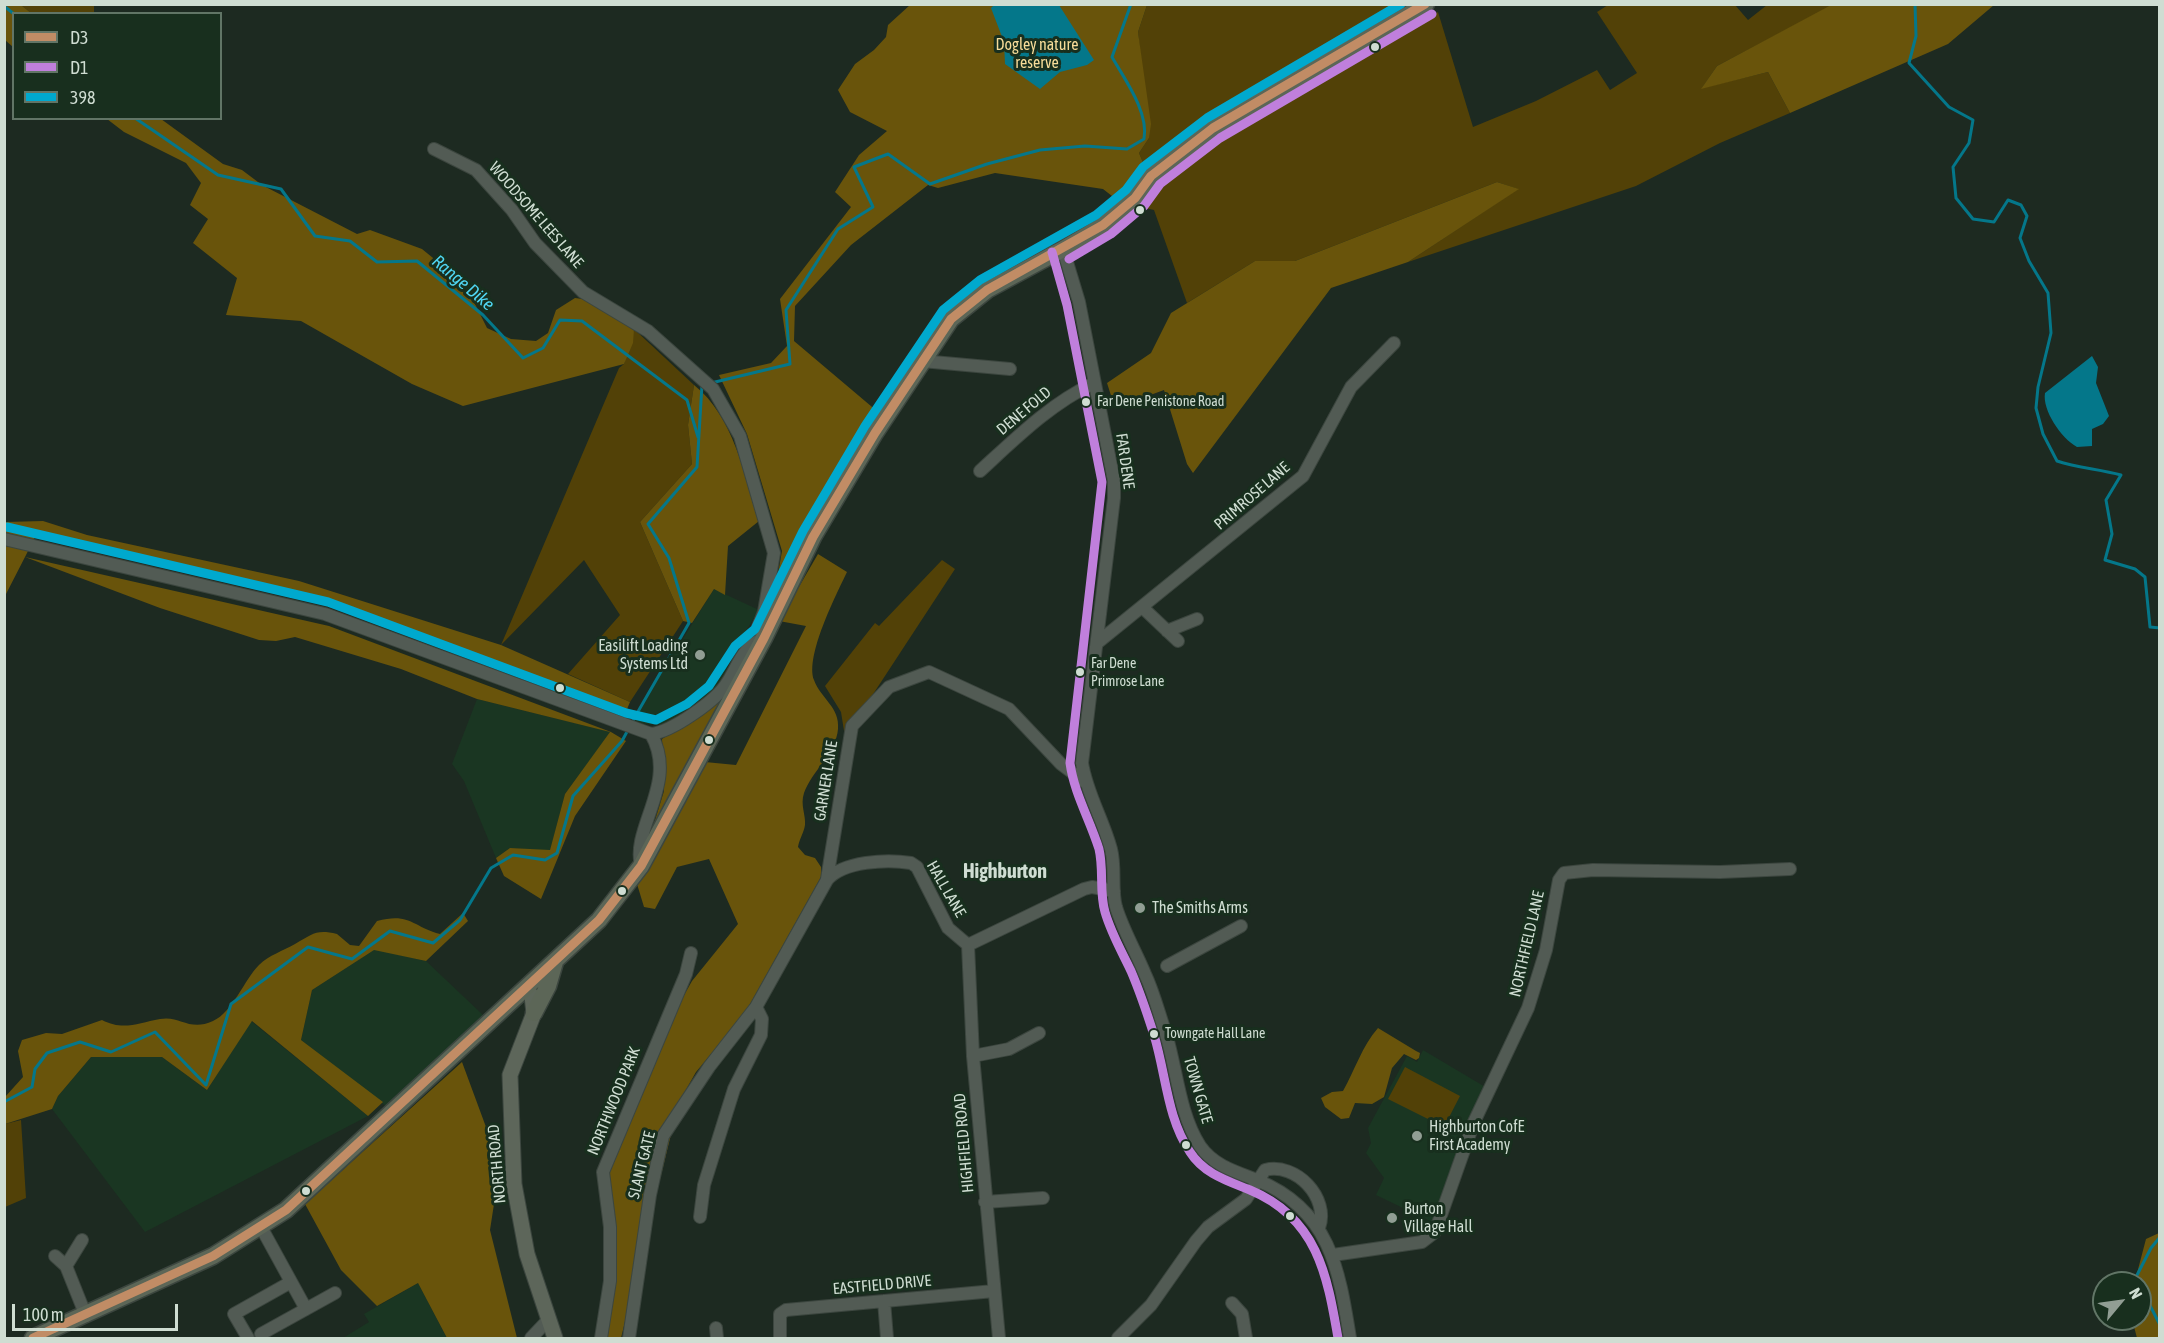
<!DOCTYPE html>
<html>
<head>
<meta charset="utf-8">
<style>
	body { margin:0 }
	#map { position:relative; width:2164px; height:1343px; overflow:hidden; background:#1d2a21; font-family:"Asap Condensed",sans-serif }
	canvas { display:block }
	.frame { position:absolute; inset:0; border:6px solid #cfddd2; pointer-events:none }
	.legend { position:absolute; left:12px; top:12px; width:210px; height:108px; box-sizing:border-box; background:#182f1e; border:2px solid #617566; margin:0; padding:8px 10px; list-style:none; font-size:18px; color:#cfddd2 }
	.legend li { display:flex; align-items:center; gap:12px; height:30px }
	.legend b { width:30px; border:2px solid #617566 }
	.north { position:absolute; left:2092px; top:1271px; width:60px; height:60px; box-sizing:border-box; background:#182f1e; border:2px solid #617566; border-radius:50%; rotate:61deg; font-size:16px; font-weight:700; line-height:24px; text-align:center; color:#cfddd2 }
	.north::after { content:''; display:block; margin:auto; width:21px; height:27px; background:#919e94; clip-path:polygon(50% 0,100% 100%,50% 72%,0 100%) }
	.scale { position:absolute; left:12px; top:1304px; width:166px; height:27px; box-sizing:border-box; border:3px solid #cfddd2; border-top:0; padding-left:8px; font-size:18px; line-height:21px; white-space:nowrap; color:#cfddd2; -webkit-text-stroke:4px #182f1e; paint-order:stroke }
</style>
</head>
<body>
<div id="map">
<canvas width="2164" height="1343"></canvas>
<div class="frame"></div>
<ul class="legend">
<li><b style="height:8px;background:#c18c65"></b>D3</li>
<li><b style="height:8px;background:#c07fdc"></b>D1</li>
<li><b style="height:8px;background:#00a9ce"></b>398</li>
</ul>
<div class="north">N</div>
<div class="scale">100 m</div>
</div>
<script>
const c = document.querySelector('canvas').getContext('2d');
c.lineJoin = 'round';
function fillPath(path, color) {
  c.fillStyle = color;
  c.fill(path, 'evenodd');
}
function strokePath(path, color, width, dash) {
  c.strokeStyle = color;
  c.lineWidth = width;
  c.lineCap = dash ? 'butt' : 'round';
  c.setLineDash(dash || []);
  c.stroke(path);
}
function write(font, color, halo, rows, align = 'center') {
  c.font = font + ' "Asap Condensed",sans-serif';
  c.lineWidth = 6;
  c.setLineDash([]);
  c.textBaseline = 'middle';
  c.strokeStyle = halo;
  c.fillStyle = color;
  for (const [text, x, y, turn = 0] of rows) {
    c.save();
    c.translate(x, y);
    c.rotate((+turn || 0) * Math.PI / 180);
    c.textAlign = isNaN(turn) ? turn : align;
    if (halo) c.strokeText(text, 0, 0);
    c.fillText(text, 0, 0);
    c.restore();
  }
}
const built = new Path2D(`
	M714,589L759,610L734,650L720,686L666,725L630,723Z
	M477,699L611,732L565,794L550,851L510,848L496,858L464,781L452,764Z
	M374,949L426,961L483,1015L387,1107L301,1040L312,990Z
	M251,1021L368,1116L145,1232L52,1109L58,1096L91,1057H162L207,1090Z
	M1423,1050L1487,1088L1432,1222L1376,1195L1384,1178L1366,1153L1371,1143L1368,1128L1407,1056L1417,1062Z
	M418,1283L447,1338H343L369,1322L364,1314Z`);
const green = new Path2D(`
	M21,5H94V13H31Z
	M1147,5H1414L1207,121L1147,172L1139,153L1149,138L1138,32Z
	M1608,5H1735L1748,20L1767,5H1833L1717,66L1702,88L1768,72L1790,113L1720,143L1636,186L1408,262L1518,189L1497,182L1295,261H1255L1187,303L1154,210L1135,206L1217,141L1438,12L1473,127L1536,101L1597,70L1610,90L1637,73L1597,12Z
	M634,329L694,385L688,425L692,464L640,522L683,621L630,702L568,674L620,615L584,560L501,645L619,368L624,364Z
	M942,560L955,569L845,737L841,712L825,686L875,623L879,626Z
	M1405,1067L1460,1096L1444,1127L1388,1099Z
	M21,1120L26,1198L5,1207V1124Z`);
const forest = new Path2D(`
	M1833,4H1994V5L1948,44L1790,113L1768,72L1701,89L1717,66Z
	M4,5H21L31,13L14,14L13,47L5,40Z
	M910,5H1147L1138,32L1151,124L1149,138L1139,153L1147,172L1121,203L1103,189L995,173L938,188L928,185L851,245L795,306L794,341L878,412L846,452L773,602L782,551L747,434L719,375L771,363L787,346L780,299L851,207L835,192L859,155L887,131L850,112L838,90L855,64L874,50L886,37L888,25Z
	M107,119H161L223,164L242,170L262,185L357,234L370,230L422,249L465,284L487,328L511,339L536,341L548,333L556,310L575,298L590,300L634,329L633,343L624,364L463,406L412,384L301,321L226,315L237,278L193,243L208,219L190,205L201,183L186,163L124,132Z
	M1497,182L1519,189L1408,262L1331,288L1193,473L1187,464L1164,390L1115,408L1107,383L1151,353L1171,313L1255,261H1295Z
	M694,385C734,417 744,474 759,521L728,546L725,595L714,589L692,623L683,621L640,522L692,464L688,425Z
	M43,521L87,535L299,581L501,645L630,702L625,714L326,604L36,535L25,557L329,626L611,732L626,741L575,816L541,899L504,876L496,858L510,848L550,850L565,794L610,732L477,699L401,669L295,637L276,641L259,640L160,608L25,557L5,596V522Z
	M818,554L847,572C836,595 805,656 814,680C821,699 840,707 838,729C836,753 812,771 804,793C800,805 806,815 805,825C804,832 799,840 798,847L805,855L815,858L821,867V877L744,1015L696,1072L679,1102L621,1338H605L607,1175L679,1004L692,981L738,924L709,859L677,867L655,909L644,907L637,884L705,762L736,765L806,626L779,621Z
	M723,698L652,830L664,791L662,739Z
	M463,913L468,921L426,961L374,950L312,990L301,1040L383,1102L368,1116L252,1021L207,1090L162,1057H91L58,1096L52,1109L5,1124V1097L23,1077L18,1051L22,1040L46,1033L62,1034L102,1020C123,1031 138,1023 160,1019C180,1015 189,1032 213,1021C233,1012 244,980 259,965C269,955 283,951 295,944C313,934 316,929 337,934L350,945L359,946L377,921C410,912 413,927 440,934Z
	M1378,1028L1416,1051L1420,1053L1419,1058L1416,1060L1404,1054L1392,1068L1384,1097L1372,1104L1355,1103L1349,1118L1341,1119L1325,1107L1321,1098L1332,1092L1343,1091C1355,1070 1362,1046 1378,1028Z
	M462,1062L500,1165L490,1230L517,1338H447L418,1283L377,1306L341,1270L305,1204Z
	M2159,1233V1338H2137L2132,1319H2140V1283H2135L2136,1277L2146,1239Z`);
const water = new Path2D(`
	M994,5H1059L1094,60L1087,65L1060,72L1040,89L1005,64L1004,42L991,8Z
	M2092,356L2098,367L2096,383L2109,416L2103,424L2092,429V446L2077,447C2061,438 2042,410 2045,393Z`);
const stream = new Path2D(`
	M1915,4L1916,36L1909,63L1949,107L1973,120L1969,143L1953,167L1956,198L1973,219L1994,222L2008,200L2021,205L2027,216L2020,238L2029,261L2048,293L2051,333L2038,387L2036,408L2043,434L2057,461C2078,468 2099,469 2121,475L2106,500L2112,534L2105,560L2135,569L2145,577L2150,627L2160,628
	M4,6L14,14
	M135,118L218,175L281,189L315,236L350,241L377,262L417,261L483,315L523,358L543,348L560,320L582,321L687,400L698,437
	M711,383L790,364L786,310L838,229L873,207L854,167L888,154L930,184L987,164L1040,150L1085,146L1127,149L1144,139C1149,112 1125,80 1112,57L1131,4
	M632,722L689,623L669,558L648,524L697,467L702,385
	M4,1102L32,1087L35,1069L47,1053L80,1042L111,1052L155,1032L206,1085L231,1004L308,947L352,959L390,931L433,943L460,920L491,868L513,855L545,860L557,853L573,796L622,741L629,728
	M2139,1283L2136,1277L2151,1248L2160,1237
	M2140,1286L2160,1325`);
const minor = new Path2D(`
	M1063,249L1079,302L1114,481V498L1082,763C1087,794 1103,819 1111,849C1116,868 1111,889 1116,907C1123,930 1136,952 1145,974C1154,993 1159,1014 1166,1034C1177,1070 1179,1113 1200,1146C1214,1166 1236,1172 1257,1180C1330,1210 1339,1269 1350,1338
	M922,361L1010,369
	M980,471C1016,438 1050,404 1094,383
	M4,539L325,614L651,734C671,732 716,701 727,683C739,664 742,647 764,638L758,627L764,612L774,553L740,436L713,389L648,331L583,292L535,243L512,210L476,170L434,149
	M1142,607L1178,641
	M1167,631L1197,619
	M1097,643L1303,476L1351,387L1394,343
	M641,866C631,827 679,783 651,734
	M827,879L852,726L889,687L929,672L1009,709L1061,764L1085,782
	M968,945L973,1056L999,1338
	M1167,966L1241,926
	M973,1056L1009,1049L1039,1033
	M985,1202L1043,1198
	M700,1217L704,1185L734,1089L761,1035L762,1019L756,1007
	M261,1227L306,1309
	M82,1240L66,1266L86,1316
	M1333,1255L1422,1242L1435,1232L1474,1122L1528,1008L1546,950L1559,880L1564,873L1593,870L1720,872L1790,869
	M55,1256L66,1266
	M884,1301L887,1338
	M1232,1303L1242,1314L1246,1338
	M716,1328L717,1338
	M261,1334L335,1293
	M248,1338L234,1314L291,1282
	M531,1338L549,1319
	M601,1338L610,1281V1227L603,1172L686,974L691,953
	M629,1338L650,1195L663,1136L709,1067L756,1007L827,880C843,861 887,859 911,863L917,867L948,928L968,945L1084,889L1092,887L1114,891
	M780,1338V1314L786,1310L994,1291
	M1118,1338L1151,1305L1196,1241L1208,1227L1246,1199L1265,1170C1296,1162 1330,1198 1319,1228`);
const major = new Path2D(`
	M526,989L532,996L534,1013L510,1075L514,1184L527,1254L555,1338`);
const highway = new Path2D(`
	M534,1013L548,986L555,962
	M33,1338L213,1256L286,1210L599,920L641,866L764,638L813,537L875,433L951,319L987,290L1063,249L1103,225L1135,198L1151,176L1213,128L1426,4`);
const bus1 = new Path2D(`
	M33,1338L213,1256L286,1210L599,920L641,866L764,638L813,537L875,433L951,319L987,290L1103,225L1135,198L1151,176L1213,128L1425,4`);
const bus2 = new Path2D(`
	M1052,252L1067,305L1102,482L1070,763C1074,793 1090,820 1099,849C1104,870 1099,892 1105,912C1111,933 1122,952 1131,971C1140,992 1147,1013 1154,1035C1166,1074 1167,1118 1190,1152C1204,1174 1228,1181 1250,1190C1317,1218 1327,1274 1338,1338
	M1069,259L1111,234L1144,206L1160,184L1220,138L1432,14`);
const bus3 = new Path2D(`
	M7,527L328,602L626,713L656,720L687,704L709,686L735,646L755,629L803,531L865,426L943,310L980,280L1096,215L1126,190L1143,167L1207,118L1401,4`);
const markers = [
	[1375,47,5,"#cfddd2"],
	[1140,210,5,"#cfddd2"],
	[1086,402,5,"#cfddd2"],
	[700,655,6,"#919e94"],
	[1080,672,5,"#cfddd2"],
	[560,688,5,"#cfddd2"],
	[709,740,5,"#cfddd2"],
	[622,891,5,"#cfddd2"],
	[1140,908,6,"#919e94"],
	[1154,1034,5,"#cfddd2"],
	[1417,1136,6,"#919e94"],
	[1186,1145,5,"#cfddd2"],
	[306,1191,5,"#cfddd2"],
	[1290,1216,5,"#cfddd2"],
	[1392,1218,6,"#919e94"]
];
const busNames = [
	["Far Dene Penistone Road",1097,402],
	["Far Dene",1091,664],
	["Primrose Lane",1091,682],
	["Towngate Hall Lane",1165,1034]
];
const parkNames = [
	["Dogley nature",1037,45],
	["reserve",1037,63]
];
const streetNames = [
	["WOODSOME LEES LANE",536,215,49],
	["DENE FOLD",1024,411,-40],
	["FAR DENE",1125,461,82],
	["PRIMROSE LANE",1252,496,-41],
	["GARNER LANE",826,781,-81],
	["HALL LANE",946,889,60],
	["NORTHFIELD LANE",1527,944,-77],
	["TOWN GATE",1198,1090,74],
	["NORTHWOOD PARK",614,1101,-68],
	["HIGHFIELD ROAD",964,1143,-95],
	["NORTH ROAD",497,1164,-95],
	["SLANT GATE",642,1165,-76],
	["EASTFIELD DRIVE",882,1285,-5]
];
const poiNames = [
	["Easilift Loading",688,646,"right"],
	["Systems Ltd",688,664,"right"],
	["The Smiths Arms",1152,908],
	["Highburton CofE",1429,1127],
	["First Academy",1429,1145],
	["Burton",1404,1209],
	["Village Hall",1404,1227]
];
const waterNames = [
	["Range Dike",463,283,40]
];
const quarterNames = [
	["Highburton",1005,872]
];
fillPath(built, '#1a3622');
fillPath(green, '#524107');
fillPath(forest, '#69540b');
fillPath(water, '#04778a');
strokePath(stream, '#04778a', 3);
strokePath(minor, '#3c463f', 14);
strokePath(major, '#3c463f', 17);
strokePath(highway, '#3c463f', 19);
strokePath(minor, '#525b54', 12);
strokePath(major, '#5d665a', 15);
strokePath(highway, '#5c6657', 16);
strokePath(bus1, '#c18c65', 9);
strokePath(bus2, '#c07fdc', 9);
strokePath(bus3, '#00a9ce', 9);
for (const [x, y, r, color] of markers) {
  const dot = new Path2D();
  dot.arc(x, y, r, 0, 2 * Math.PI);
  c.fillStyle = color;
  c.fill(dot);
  strokePath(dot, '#182f1e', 2);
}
write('14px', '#cfddd2', '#182f1e', busNames, 'left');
write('16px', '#f7dc99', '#182f1e', parkNames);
write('16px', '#cfddd2', '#182f1e', streetNames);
write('16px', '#cfddd2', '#182f1e', poiNames, 'left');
write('italic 18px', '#50d6f3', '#182f1e', waterNames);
write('bold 20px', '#cfddd2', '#182f1e', quarterNames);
</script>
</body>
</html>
